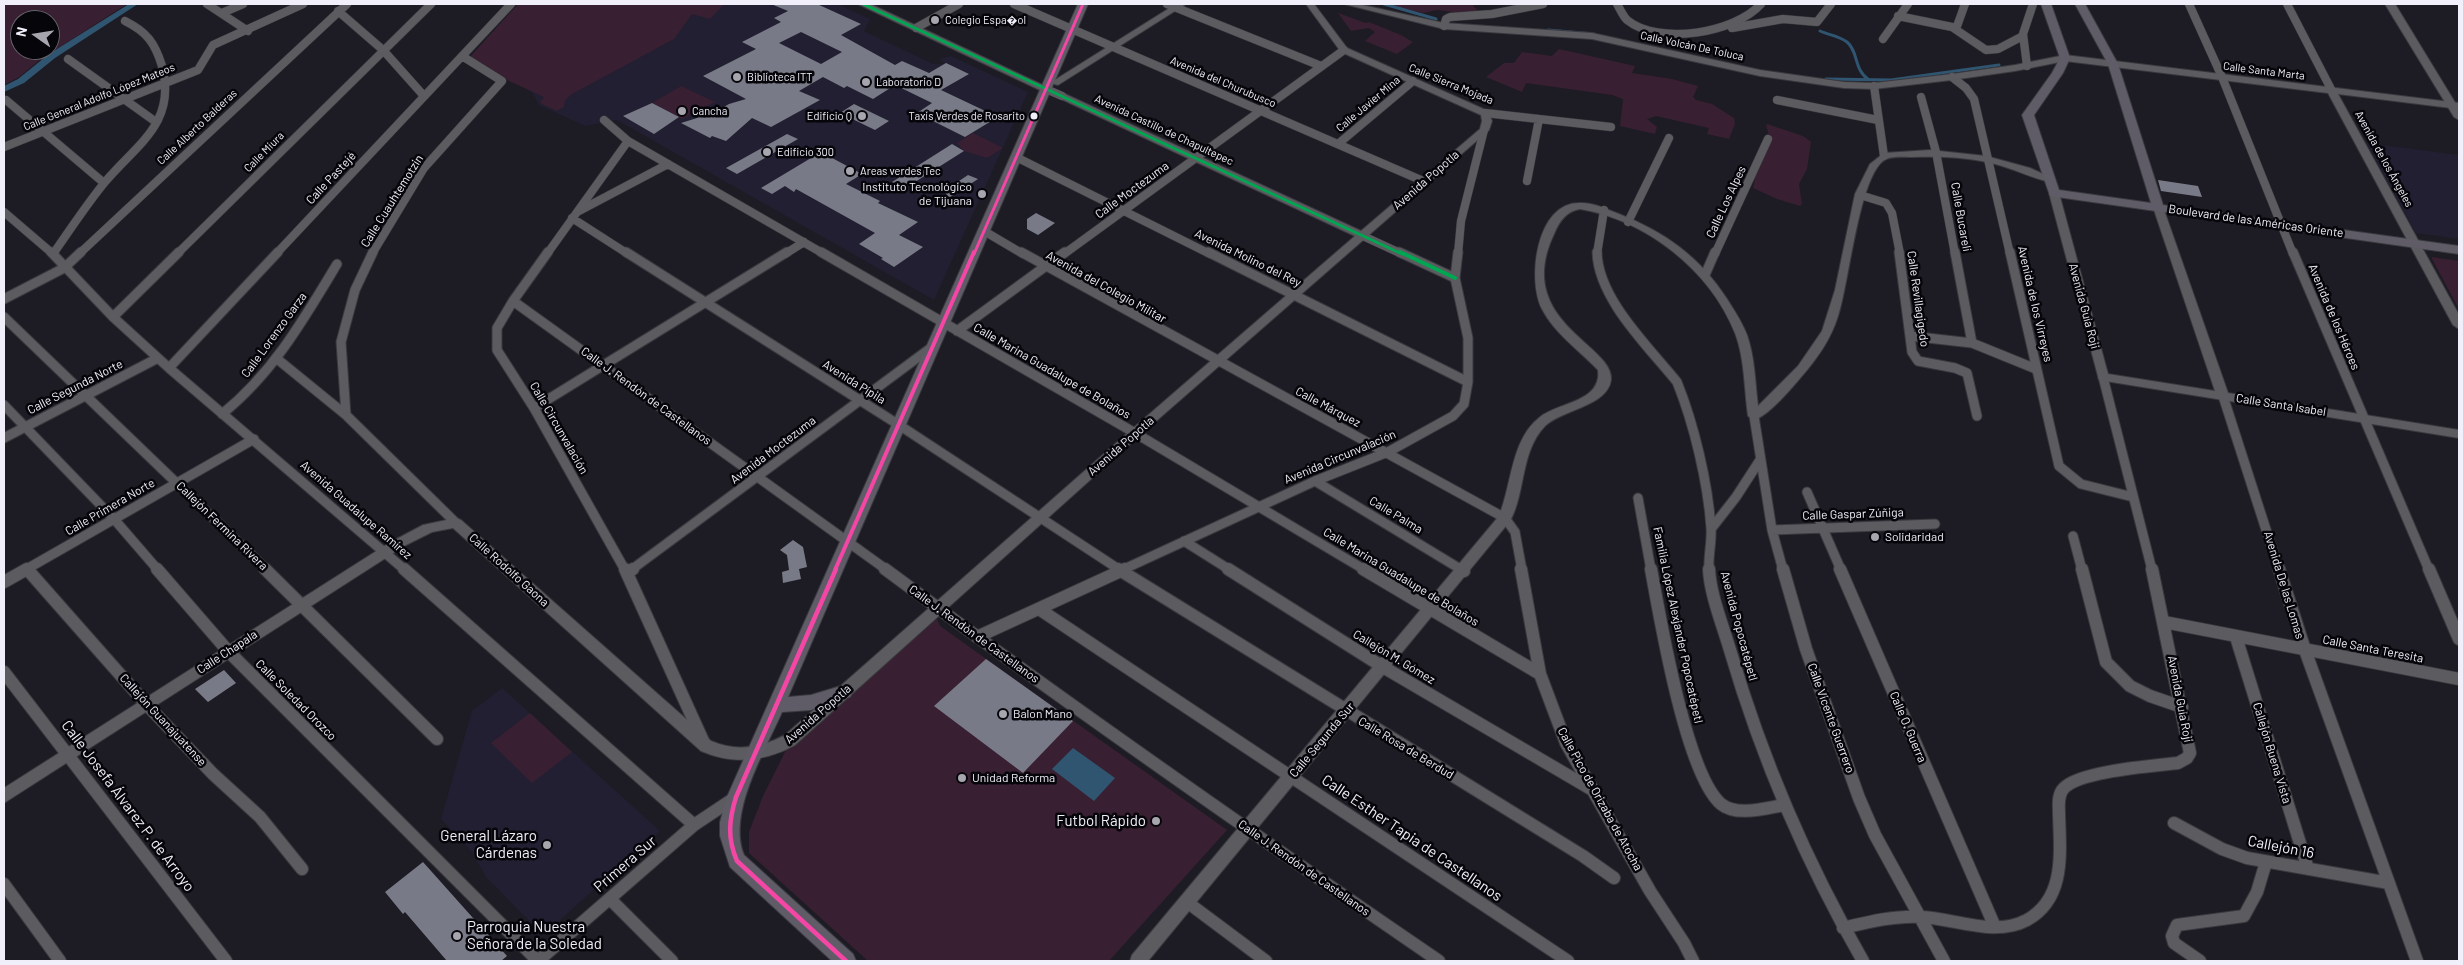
<!DOCTYPE html>
<html>
<head>
<meta charset="utf-8">
<style>
	body { margin:0 }
	#map { position:relative; width:2463px; height:965px; overflow:hidden; background:#1d1c24; font-family:Barlow,sans-serif }
	canvas { display:block }
	.frame { position:absolute; inset:0; border:5px solid #f1f0fa; pointer-events:none }
	.north { position:absolute; left:10px; top:10px; width:50px; height:50px; box-sizing:border-box; background:#06050a; border:1px solid #64636a; border-radius:50%; rotate:283deg; font-size:14px; font-weight:700; line-height:20px; text-align:center; color:#f1f0fa }
	.north::after { content:''; display:block; margin:auto; width:18px; height:22px; background:#a7a6af; clip-path:polygon(50% 0,100% 100%,50% 72%,0 100%) }
</style>
</head>
<body>
<div id="map">
<canvas width="2463" height="965"></canvas>
<div class="frame"></div>
<div class="north">N</div>
</div>
<script>
const c = document.querySelector('canvas').getContext('2d');
c.lineJoin = 'round';
function fillPath(path, color) {
  c.fillStyle = color;
  c.fill(path, 'evenodd');
}
function strokePath(path, color, width, dash) {
  c.strokeStyle = color;
  c.lineWidth = width;
  c.lineCap = dash ? 'butt' : 'round';
  c.setLineDash(dash || []);
  c.stroke(path);
}
function write(font, color, halo, rows, align = 'center') {
  c.font = font + ' Barlow,sans-serif';
  c.lineWidth = 5;
  c.setLineDash([]);
  c.textBaseline = 'middle';
  c.strokeStyle = halo;
  c.fillStyle = color;
  for (const [text, x, y, turn = 0] of rows) {
    c.save();
    c.translate(x, y);
    c.rotate((+turn || 0) * Math.PI / 180);
    c.textAlign = isNaN(turn) ? turn : align;
    if (halo) c.strokeText(text, 0, 0);
    c.fillText(text, 0, 0);
    c.restore();
  }
}
const built = new Path2D(`
	M518,4H837L870,19L864,31L933,64H945L939,59L951,56L1028,92L934,300L617,120L585,126L539,105L533,93L470,57Z
	M2367,143L2459,155V239L2416,233Z
	M502,688L660,831L543,935L486,877L470,849L441,819L472,711Z`);
const green = new Path2D(`
	M4,4H127L41,59L19,77L4,85ZM20,20H50V50H20Z
	M518,4H724L710,19L692,14L674,39L572,94L565,100L564,107L557,111L540,103L544,97L509,81L470,57Z
	M1381,4H1479L1473,6L1480,12L1462,13L1437,10L1423,13Z
	M1338,13L1366,23L1369,22L1401,35L1413,42L1397,54L1365,41L1375,32L1369,28L1351,31Z
	M1559,49L1635,66L1632,73L1672,79L1698,86L1693,97L1696,100L1712,104L1734,118L1735,124L1729,139L1707,134L1709,128L1656,116L1647,119L1657,127L1655,134L1620,126L1623,99L1612,95L1526,83L1522,92L1486,77L1504,63H1514L1522,52L1552,56Z
	M681,86L715,102L682,119L652,103Z
	M1767,124L1803,136L1811,142L1807,169L1799,184L1802,204L1800,206L1777,199L1753,188C1755,182 1755,174 1757,168C1762,153 1774,143 1766,126Z
	M973,133L1003,148L987,158L964,151L957,143Z
	M2432,257L2459,261V309L2432,259Z
	M937,619L940,626L1227,830L1109,961H868L749,853V832L763,796L786,750Z
	M530,713L572,752L532,783L491,743Z`);
const water = new Path2D(`
	M1073,748L1115,778L1094,801L1052,769Z`);
const stream = new Path2D(`
	M1384,4L1436,19
	M1548,30L1594,34
	M1820,31C1829,35 1839,36 1847,42C1859,52 1853,69 1869,80
	M1826,79L1891,80L1999,65`);
const canal = new Path2D(`
	M129,4H138L55,58L24,83L4,92V86L18,79L49,54Z`);
const building = new Path2D(`
	M771,4H817L861,24L841,35L895,65L902,61L929,73L946,63L969,74L941,90L998,117L965,137L917,113L932,103L895,85L873,99L847,86L844,88L823,77L799,91L820,100L771,127L752,118L726,141L712,136L710,138L681,123L713,113L729,104L746,99L703,76L756,49L742,42L781,22L774,18L788,11ZM801,32L842,52L821,64L779,43Z
	M652,103L679,117L654,134L623,116Z
	M854,104L889,121L875,130L840,113Z
	M787,134L798,139L737,174L726,168Z
	M952,144L964,151L904,189L892,182Z
	M821,152L862,174L846,184L880,201L878,203L918,222L899,235L923,247L894,267L881,259L883,258L859,244L875,233L796,189L794,192L785,186L772,194L761,188Z
	M968,175L978,179L949,198L944,191Z
	M2158,180L2198,186L2202,197L2161,191Z
	M1036,213L1055,223L1038,235L1027,229V219Z
	M793,540L803,547L807,567L799,569L801,579L783,583L782,572L789,570L787,555L780,550Z
	M986,659L1073,721L1023,773L934,706Z
	M224,670L236,683L208,702L195,689Z
	M423,862L507,956L501,961H447L405,912L403,914L385,892Z`);
const minorFar2 = new Path2D(`
	M207,4L248,31
	M1014,4L1423,181
	M1167,4L1321,66
	M1617,4C1620,9 1623,16 1627,20C1659,46 1735,33 1761,4
	M2189,4L2222,77L2293,254
	M2287,4L2332,91
	M338,11L383,50L424,96
	M222,13L243,4
	M1898,16L1952,27L1986,50L1998,49L2021,37
	M1444,26L1446,19L1450,17L1492,14L1543,4
	M916,28L959,4
	M1732,28L1783,19L1817,22L1831,4
	M1956,29L1965,4
	M1883,39L1908,4
	M68,59L156,122
	M2027,66L2023,34L2033,4
	M1952,77L1966,88L1974,99L2010,254
	M1874,86L1884,156
	M1046,89L1062,96
	M1921,97L1936,152L1955,254
	M6,100L104,183
	M1777,100L1878,120
	M1485,113L1611,127
	M604,120L628,141L824,254
	M1338,144L1413,81
	M4,147L198,70L213,45L303,4
	M1016,157L1210,254
	M1527,181L1539,119
	M1860,195L1886,203L1892,213L1900,254
	M579,211L668,164
	M4,212L53,254
	M572,218L628,254
	M1628,222L1669,138
	M984,231L1023,254
	M1363,236L1402,254
	M53,254C70,230 86,205 105,182C137,144 177,123 162,66C155,43 147,32 125,21
	M79,254L347,4
	M177,254L431,4
	M276,254L511,4
	M372,254L424,168L502,81L462,56
	M547,254L628,141
	M785,254L804,242
	M1064,254L1344,50
	M1458,254L1461,221L1484,130
	M1597,254L1604,210
	M1715,254L1768,139`);
const minorFar1 = new Path2D(`
	M51,252L113,317L169,368L405,570
	M548,252L513,301L497,328V350L534,408L625,570
	M626,252L899,425L1120,570
	M821,252L1135,433L1365,570
	M1021,252L1505,518L1515,532L1522,570
	M1208,252L1468,382
	M1399,252L1455,278
	M1597,252C1598,299 1649,347 1677,382C1694,424 1708,483 1711,528C1712,542 1708,556 1709,570
	M1899,252L1912,352L1918,361L1955,368L1967,373L1977,416
	M1955,252L1972,343
	M2010,252L2059,466L2081,484L2133,497
	M2293,252L2429,570
	M53,254L54,252
	M1705,275L1715,252
	M4,299L64,268L81,252
	M513,301L887,570
	M4,317L267,570
	M113,317L179,252
	M957,331L1065,252
	M1910,336L1972,343L2036,369
	M276,358L346,415L456,523
	M169,368L278,252
	M2103,377L2152,570
	M2223,396L2279,570
	M4,405L114,519L158,570
	M534,408L787,252
	M222,414C273,373 304,319 337,264
	M346,415L341,342L355,290L373,252
	M1754,416L1772,530L1783,570
	M4,438L158,358
	M1315,481L1462,570
	M1807,492L1841,570
	M1638,498L1651,570
	M1711,529L1736,497L1760,460
	M1772,530L1935,524
	M2073,536L2082,570
	M1184,541L1230,570
	M25,570L254,439
	M631,570L932,347
	M1122,570L1315,481L1388,452L1453,416L1464,404L1468,382V338L1455,278L1458,252`);
const minor = new Path2D(`
	M27,569L147,705L213,774L260,817L302,869
	M157,569L228,651L538,961
	M265,569L437,739
	M404,569L694,825
	M625,569L704,743
	M885,569C1067,704 1252,833 1439,961
	M1118,569L1583,856L1614,878
	M1228,569L1383,667L1591,789
	M1363,569L1540,674
	M1460,569L1464,571
	M1521,569L1540,674L1566,743L1650,891L1684,943L1693,961
	M1651,569C1660,618 1686,774 1721,804C1737,817 1766,808 1784,805
	M1709,569C1710,594 1723,626 1730,650C1762,759 1806,862 1863,961
	M1783,569L1806,649L1859,798L1875,835L1944,961
	M1840,569L1995,927
	M2082,569L2106,662L2130,686L2150,696L2182,707
	M2279,569L2305,650L2417,961
	M2429,569L2459,639
	M627,573L633,569
	M4,582L27,569
	M1039,609L1568,961
	M2164,622L2459,679
	M977,637L1125,569
	M2236,637L2308,869
	M4,672L226,961
	M2174,823L2222,849L2247,858L2389,883
	M4,884L60,961
	M610,899L672,961
	M1187,902L1266,961
	M1843,928C1868,922 1896,915 1922,917C1956,919 1995,937 2027,920C2066,898 2060,853 2059,814C2059,806 2057,795 2064,788C2080,771 2154,766 2178,763L2187,758L2190,753L2152,569
	M538,961L694,825L736,797
	M2200,961L2174,943L2172,936L2177,925L2244,916L2257,892L2266,862`);
const tertiary = new Path2D(`
	M1176,4H1186L1058,85L1050,83Z
	M1306,4H1314L1347,48L1488,111L1492,121L1489,130L1139,436L795,745C764,762 734,765 701,751L453,528L432,532L406,545L4,803V788L389,543L423,525L456,518L461,520L711,741C736,752 761,748 785,735L1131,430L1355,236L1059,98V94H1065L1361,231L1480,129L1482,121L1481,115L1341,52Z
	M1344,4H1358L1444,23L1592,33L1760,70L1844,82L1874,83L1952,74L2015,65L2065,55L2459,103V109L2338,94L2459,315V329L2453,325L2328,93L2065,61L2015,71L1952,80L1874,89L1844,88L1760,76L1592,39L1444,29Z
	M1930,150L1986,156L2030,168L2054,179L2049,182C2033,178 2018,171 2002,166C1973,157 1943,156 1912,157C1905,157 1893,156 1886,159C1859,172 1849,285 1838,316C1831,339 1817,359 1801,377C1791,389 1768,416 1754,420L1748,416C1744,389 1745,359 1735,333C1710,270 1646,220 1580,209C1566,211 1559,222 1554,234C1512,322 1615,345 1611,380C1608,406 1561,410 1545,426C1520,452 1526,492 1510,521L1148,961H1130L1132,955L1499,516C1512,484 1511,439 1540,417C1559,402 1602,402 1598,370C1579,350 1555,334 1542,309C1527,280 1536,203 1579,203C1592,202 1607,209 1619,214C1665,232 1700,257 1727,299C1734,310 1742,322 1747,335C1755,358 1755,382 1758,406L1798,366L1822,331L1835,290L1855,194L1870,164L1884,153Z
	M2054,190L2059,193L2108,374L2215,391L2153,207L2158,204L2163,207L2228,393L2459,430V438L2099,380L2049,193Z`);
const secondary = new Path2D(`
	M858,4H870L1051,89L1046,92L1042,91Z
	M2385,4H2395L2459,109V120L2454,117Z`);
const primary = new Path2D(`
	M1078,4H1088L788,697L811,695L844,685L850,687L853,692L850,697L811,710L782,712C765,751 727,813 744,855L853,954L856,961H832L730,867L720,836V822L727,797Z
	M2041,4H2051L2070,58L2063,73L2034,115L2059,190L2151,203L2108,64L2075,4H2085L2118,64L2163,205L2459,246V254L2050,196L2022,115L2052,73L2060,58Z`);
const bus1Far1 = new Path2D(`
	M863,4L1402,254`);
const bus1 = new Path2D(`
	M1400,252L1455,278`);
const bus2Far2 = new Path2D(`
	M974,254L1083,4`);
const bus2Far1 = new Path2D(`
	M835,570L974,252`);
const bus2 = new Path2D(`
	M836,569L736,797C729,820 727,838 737,861L846,961`);
const markers = [
	[935,20,5,"#a7a6af"],
	[737,77,5,"#a7a6af"],
	[866,82,5,"#a7a6af"],
	[682,111,5,"#a7a6af"],
	[862,116,5,"#a7a6af"],
	[1034,116,4.5,"#f1f0fa"],
	[767,152,5,"#a7a6af"],
	[850,171,5,"#a7a6af"],
	[982,194,5,"#a7a6af"],
	[1875,537,5,"#a7a6af"],
	[1003,714,5,"#a7a6af"],
	[962,778,5,"#a7a6af"],
	[1156,821,5,"#a7a6af"],
	[547,845,5,"#a7a6af"],
	[457,936,5,"#a7a6af"]
];
const farPoinames = [
	["Colegio Espa�ol",945,20],
	["Biblioteca ITT",747,77],
	["Laboratorio D",876,82],
	["Cancha",692,111],
	["Edificio Q",852,116,"right"],
	["Edificio 300",777,152],
	["Areas verdes Tec",860,171]
];
const farStreetnames = [
	["Calle Volcán De Toluca",1692,46,12],
	["Calle Santa Marta",2264,71,7],
	["Avenida del Churubusco",1223,82,23],
	["Calle Sierra Mojada",1451,84,22],
	["Calle General Adolfo López Mateos",99,97,-22],
	["Calle Javier Mina",1368,104,-40],
	["Calle Alberto Balderas",197,127,-43],
	["Avenida Castillo de Chapultepec",1164,130,25],
	["Calle Miura",264,152,-45],
	["Avenida de los Ángeles",2384,159,61]
];
const busNames = [
	["Taxis Verdes de Rosarito",1025,116]
];
const streetNames = [
	["Calle Pastejé",331,178,-47],
	["Avenida Popotla",1426,180,-41],
	["Calle Moctezuma",1132,190,-36],
	["Calle Cuauhtemotzin",392,201,-58],
	["Calle Los Alpes",1726,202,-65],
	["Calle Bucareli",1961,217,80],
	["Boulevard de las Américas Oriente",2256,221,8],
	["Avenida Molino del Rey",1248,258,26],
	["Avenida del Colegio Militar",1106,287,29],
	["Calle Revillagigedo",1918,299,82],
	["Avenida de los Virreyes",2035,304,77],
	["Avenida Guía Roji",2084,306,75],
	["Avenida de los Héroes",2334,317,67],
	["Calle Lorenzo Garza",274,335,-54],
	["Calle Marina Guadalupe de Bolaños",1052,371,30],
	["Avenida Pípila",854,382,32],
	["Calle Segunda Norte",75,387,-27],
	["Calle J. Rendón de Castellanos",646,396,36],
	["Calle Santa Isabel",2281,405,9],
	["Calle Márquez",1328,407,28],
	["Calle Circunvalación",559,428,60],
	["Avenida Popotla",1121,446,-41],
	["Avenida Moctezuma",773,450,-37],
	["Avenida Circunvalación",1340,457,-23],
	["Calle Primera Norte",110,507,-30],
	["Avenida Guadalupe Ramírez",356,510,41],
	["Calle Gaspar Zúñiga",1853,514,-2],
	["Calle Palma",1396,515,31],
	["Callejón Fermina Rivera",222,526,44],
	["Calle Rodolfo Gaona",509,570,42],
	["Calle Marina Guadalupe de Bolaños",1401,577,31],
	["Avenida De las Lomas",2284,585,73],
	["Familia López Alexjander Popocatépetl",1678,625,78],
	["Avenida Popocatépetl",1739,626,75],
	["Calle J. Rendón de Castellanos",974,634,36],
	["Calle Santa Teresita",2373,649,11],
	["Calle Chapala",227,652,-33],
	["Callejón M. Gómez",1394,657,31],
	["Avenida Guía Roji",2180,699,79],
	["Calle Soledad Orozco",296,700,45],
	["Avenida Popotla",818,714,-41],
	["Calle Vicente Guerrero",1831,718,70],
	["Callejón Guanajuatense",163,720,47],
	["Calle O. Guerra",1908,727,67],
	["Calle Segunda Sur",1322,740,-50],
	["Calle Rosa de Berdud",1406,748,31],
	["Callejón Buena Vista",2272,753,73],
	["Calle Pico de Orizaba de Atocha",1600,799,61],
	["Calle J. Rendón de Castellanos",1304,868,35]
];
const poiNames = [
	["Instituto Tecnológico",972,187,"right"],
	["de Tijuana",972,201,"right"],
	["Solidaridad",1885,537],
	["Balon Mano",1013,714],
	["Unidad Reforma",972,778]
];
const nearStreetnames = [
	["Calle Josefa Álvarez P. de Arroyo",128,806,53],
	["Calle Esther Tapia de Castellanos",1412,838,34],
	["Callejón 16",2281,847,11],
	["Primera Sur",625,864,-41]
];
const nearPoinames = [
	["Futbol Rápido",1146,821],
	["General Lázaro",537,836],
	["Cárdenas",537,853],
	["Parroquia Nuestra",467,927,"left"],
	["Señora de la Soledad",467,944,"left"]
];
fillPath(built, '#211f31');
fillPath(green, '#381f31');
fillPath(water, '#305570');
strokePath(stream, '#305570', 3);
fillPath(canal, '#305570');
fillPath(building, '#787b87');
strokePath(minorFar2, '#39393f', 9);
strokePath(minorFar1, '#39393f', 11);
strokePath(minor, '#39393f', 14);
strokePath(tertiary, '#39393f', 2);
strokePath(secondary, '#39393f', 2);
strokePath(primary, '#39393f', 2);
strokePath(minorFar2, '#5b5b60', 8);
strokePath(minorFar1, '#5b5b60', 9);
strokePath(minor, '#5b5b60', 12);
fillPath(tertiary, '#5b5b60');
fillPath(secondary, '#5b5b60');
fillPath(primary, '#605c67');
strokePath(bus1Far1, '#00a651', 3);
strokePath(bus1, '#00a651', 4);
strokePath(bus2Far2, '#f346a5', 3);
strokePath(bus2Far1, '#f346a5', 4);
strokePath(bus2, '#f346a5', 4.5);
for (const [x, y, r, color] of markers) {
  const dot = new Path2D();
  dot.arc(x, y, r, 0, 2 * Math.PI);
  c.fillStyle = color;
  c.fill(dot);
  strokePath(dot, '#06050a', 2);
}
write('11px', '#f1f0fa', '#06050a', farPoinames, 'left');
write('11px', '#f1f0fa', '#06050a', farStreetnames);
write('11px', '#f1f0fa', '#06050a', busNames, 'right');
write('12px', '#f1f0fa', '#06050a', streetNames);
write('12px', '#f1f0fa', '#06050a', poiNames, 'left');
write('15px', '#f1f0fa', '#06050a', nearStreetnames);
write('15px', '#f1f0fa', '#06050a', nearPoinames, 'right');
</script>
</body>
</html>
